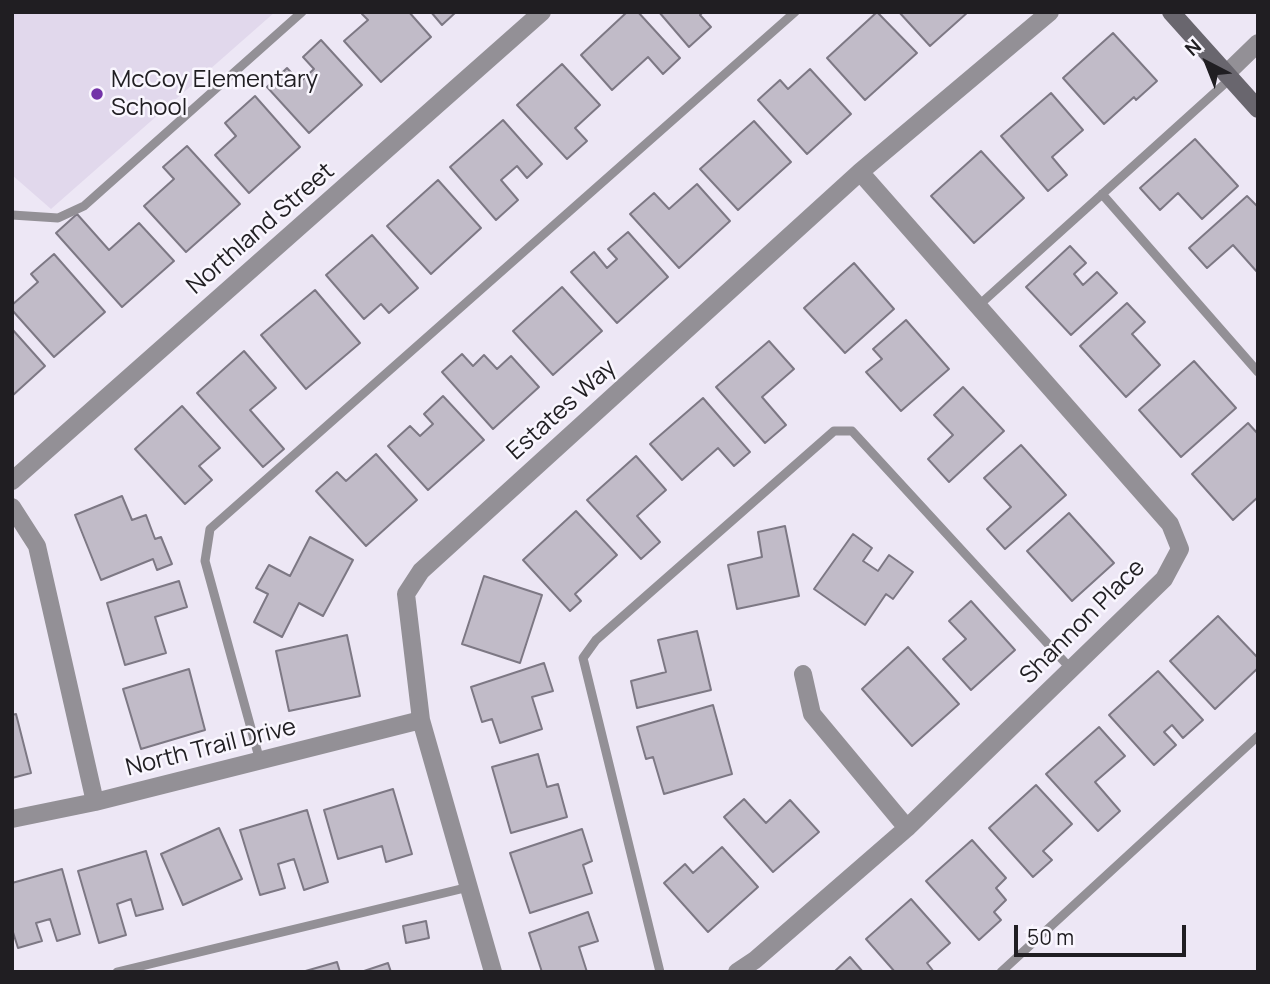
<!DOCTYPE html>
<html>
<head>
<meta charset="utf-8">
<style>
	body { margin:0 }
	#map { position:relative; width:1270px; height:984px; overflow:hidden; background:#ede7f5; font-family:Manrope,sans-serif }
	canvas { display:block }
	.frame { position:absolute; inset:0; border:14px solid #201e22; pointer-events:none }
	.north { position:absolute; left:1172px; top:28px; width:70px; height:70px; -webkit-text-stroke:5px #f9f6fe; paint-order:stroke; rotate:318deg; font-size:19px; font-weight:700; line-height:28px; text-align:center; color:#201e22 }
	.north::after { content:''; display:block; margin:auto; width:24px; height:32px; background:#201e22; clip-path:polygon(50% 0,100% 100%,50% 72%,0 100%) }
	.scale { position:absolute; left:1014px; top:925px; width:172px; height:32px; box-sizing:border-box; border:4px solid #201e22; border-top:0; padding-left:9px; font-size:21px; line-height:24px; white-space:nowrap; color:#201e22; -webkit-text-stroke:5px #f9f6fe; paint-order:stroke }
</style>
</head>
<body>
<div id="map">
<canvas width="1270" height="984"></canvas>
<div class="frame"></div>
<div class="north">N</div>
<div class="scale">50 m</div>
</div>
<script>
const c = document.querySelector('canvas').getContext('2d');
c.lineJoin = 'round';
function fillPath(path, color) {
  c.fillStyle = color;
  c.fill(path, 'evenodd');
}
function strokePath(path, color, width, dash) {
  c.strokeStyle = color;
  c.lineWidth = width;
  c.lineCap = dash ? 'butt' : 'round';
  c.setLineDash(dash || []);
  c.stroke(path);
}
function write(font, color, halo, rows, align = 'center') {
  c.font = font + ' Manrope,sans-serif';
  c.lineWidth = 5;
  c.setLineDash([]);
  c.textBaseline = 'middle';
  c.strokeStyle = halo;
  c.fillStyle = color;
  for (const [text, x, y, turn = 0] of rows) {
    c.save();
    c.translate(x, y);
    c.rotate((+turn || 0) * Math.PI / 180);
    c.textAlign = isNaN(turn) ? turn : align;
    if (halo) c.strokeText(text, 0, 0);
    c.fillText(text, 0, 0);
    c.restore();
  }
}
const built = new Path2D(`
	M12,12H275L51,209L12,175Z`);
const building = new Path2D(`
	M364,12H409L431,37L381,82L344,41L368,20L362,14Z
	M431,12H456L442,25Z
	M627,12H638L680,58L663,74L648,57L612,90L581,55Z
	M659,12H703L700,15L711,27L689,47Z
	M877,12L917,53L865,100L827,58Z
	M899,12H968L930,46Z
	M1113,33L1157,81L1136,100L1134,97L1104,124L1063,78Z
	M321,40L362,85L309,133L267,87L287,68L300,82L314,69L303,57Z
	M562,64L600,105L575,128L587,141L567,159L517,105Z
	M810,69L851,114L807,154L758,100L780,80L788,89Z
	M1051,93L1083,130L1052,157L1067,175L1048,191L1001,136Z
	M255,96L300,147L249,193L215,155L236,136L225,123Z
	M503,120L542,164L527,178L517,166L501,180L518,200L496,220L450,167Z
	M754,121L791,162L738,210L700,169Z
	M1195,139L1238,186L1202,219L1178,193L1160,210L1140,188Z
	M187,146L240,204L186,252L144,206L174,179L163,167Z
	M981,151L1024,198L974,243L931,196Z
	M438,180L481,228L431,274L387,226Z
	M697,184L730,221L679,268L630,214L654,193L669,209Z
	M1247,196L1258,207V273L1233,245L1207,268L1189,248Z
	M77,214L109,250L139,223L174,261L122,307L56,233Z
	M628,232L668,277L617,323L571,272L594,252L607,268L617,259L608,249Z
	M372,235L418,288L389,313L381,304L364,319L326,275Z
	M1070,246L1086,263L1074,274L1083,285L1097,272L1117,293L1071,335L1026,287Z
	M54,254L105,312L54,357L12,310V305L38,282L31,274Z
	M854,263L894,309L845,353L804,308Z
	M562,287L602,331L553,375L513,331Z
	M315,290L360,343L306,389L261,335Z
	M1127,303L1145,322L1132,334L1160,365L1126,397L1080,346Z
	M906,320L949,369L901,411L866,372L882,359L873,349Z
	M12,329L45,366L12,396Z
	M769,341L794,369L762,397L786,425L765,443L716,387Z
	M244,351L276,388L250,410L284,449L263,467L197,393Z
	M462,354L473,366L484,355L497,369L511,356L539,387L493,429L442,372Z
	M1194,361L1236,408L1181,457L1139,410Z
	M963,387L1004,431L949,482L928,459L953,435L934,415Z
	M443,396L484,440L428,490L388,446L410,426L420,436L433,424L424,414Z
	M703,398L750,452L734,466L718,448L682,480L650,444Z
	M182,406L220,448L199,466L212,480L185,504L135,449Z
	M1248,423L1258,434V497L1233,520L1192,474Z
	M1021,445L1066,495L1005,549L987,529L1011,507L984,478Z
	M376,454L417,500L366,546L316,491L337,472L346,481Z
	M636,456L666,490L637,516L660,542L641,559L587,500Z
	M122,496L132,520L146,515L155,539L161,537L172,564L157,570L153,559L101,580L75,515Z
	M576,511L617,555L575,594L581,601L570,611L523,560Z
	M1069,513L1114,563L1072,601L1027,551Z
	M785,526L799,596L737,609L728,565L762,557L758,532Z
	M853,534L872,548L863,561L878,571L889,555L913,572L893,599L886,594L865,625L814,589Z
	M310,537L353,560L323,616L299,603L282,637L254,622L268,594L256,588L269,565L290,576Z
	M484,576L542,595L520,663L462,644Z
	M179,581L187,607L155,617L166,653L125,665L107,603Z
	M971,601L1015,650L971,690L943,659L966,639L949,621Z
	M1218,616L1258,658V668L1215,709L1170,661Z
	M697,631L711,690L637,708L631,681L666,672L658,640Z
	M347,635L360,696L289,711L276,651Z
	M908,647L959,704L912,746L862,689Z
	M544,663L553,691L532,697L542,729L500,743L492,719L482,722L471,687Z
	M189,669L205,730L141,749L123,689Z
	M1158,671L1203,720L1183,738L1172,725L1164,732L1176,745L1154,765L1109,715Z
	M713,705L732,774L664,794L653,757L646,759L637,727Z
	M16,714L31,773L12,778V715Z
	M1099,727L1125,756L1095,782L1120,811L1098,831L1046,774Z
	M538,754L547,787L558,784L567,817L511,833L492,767Z
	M1036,785L1072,824L1043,851L1052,860L1033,877L989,828Z
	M393,789L412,854L386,862L382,846L338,859L324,810Z
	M744,799L766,823L790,800L819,832L773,872L724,817Z
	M307,810L328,882L304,890L294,859L278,864L285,888L260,895L240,830Z
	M219,828L242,879L183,905L161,854Z
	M582,829L592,861L583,865L592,893L530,913L510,853Z
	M972,840L1006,878L996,888L1006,900L994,912L1001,920L979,940L926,881Z
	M722,847L758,887L708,932L664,883L685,864L693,873Z
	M146,851L163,909L136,916L131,899L117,904L126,935L99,943L78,871Z
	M62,869L80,934L57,941L50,919L36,923L42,941L18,948L12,929V883Z
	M911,899L950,943L927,963L934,972H895L866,939Z
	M588,912L598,941L579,947L587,972H542L529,933Z
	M426,921L429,938L406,943L403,926Z
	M850,957L863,972H834Z
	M337,962L340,972H302Z
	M388,963L391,972H361Z`);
const lane = new Path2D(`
	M1102,194L1258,372
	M12,215L58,218L84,206L302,12
	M978,306L1231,78
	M260,761L205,561L210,529L795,12
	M117,972L469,887
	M660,972L583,658L596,640L834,431H852L1071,669
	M1001,972L1258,736`);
const street = new Path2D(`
	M1226,74L1258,43
	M12,481L542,12
	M12,507L37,546L95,802
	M803,674L812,714L907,828
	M12,819L95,802L421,720
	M493,972L421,720L406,594L421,571L860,172L1050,12
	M737,972L755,960L907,828L1164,579L1180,549L1170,524L860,172`);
const secondary = new Path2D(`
	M1171,12L1258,109`);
const markers = [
	[97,94,7,"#7333a8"]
];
const poiNames = [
	["McCoy Elementary",111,80],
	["School",111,108]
];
const streetNames = [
	["Northland Street",261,229,-41],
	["Estates Way",562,410,-42],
	["Shannon Place",1083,622,-45],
	["North Trail Drive",211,748,-14]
];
fillPath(built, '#e1d8ec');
fillPath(building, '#c1bbc8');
strokePath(building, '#7d7884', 2);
strokePath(lane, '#939096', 9);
strokePath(street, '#939096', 18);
strokePath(secondary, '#69666e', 18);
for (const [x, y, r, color] of markers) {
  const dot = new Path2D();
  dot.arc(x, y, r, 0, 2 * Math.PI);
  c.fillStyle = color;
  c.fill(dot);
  strokePath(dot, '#f9f6fe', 2.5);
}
write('24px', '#201e22', '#f9f6fe', poiNames, 'left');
write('24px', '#201e22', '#f9f6fe', streetNames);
</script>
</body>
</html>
